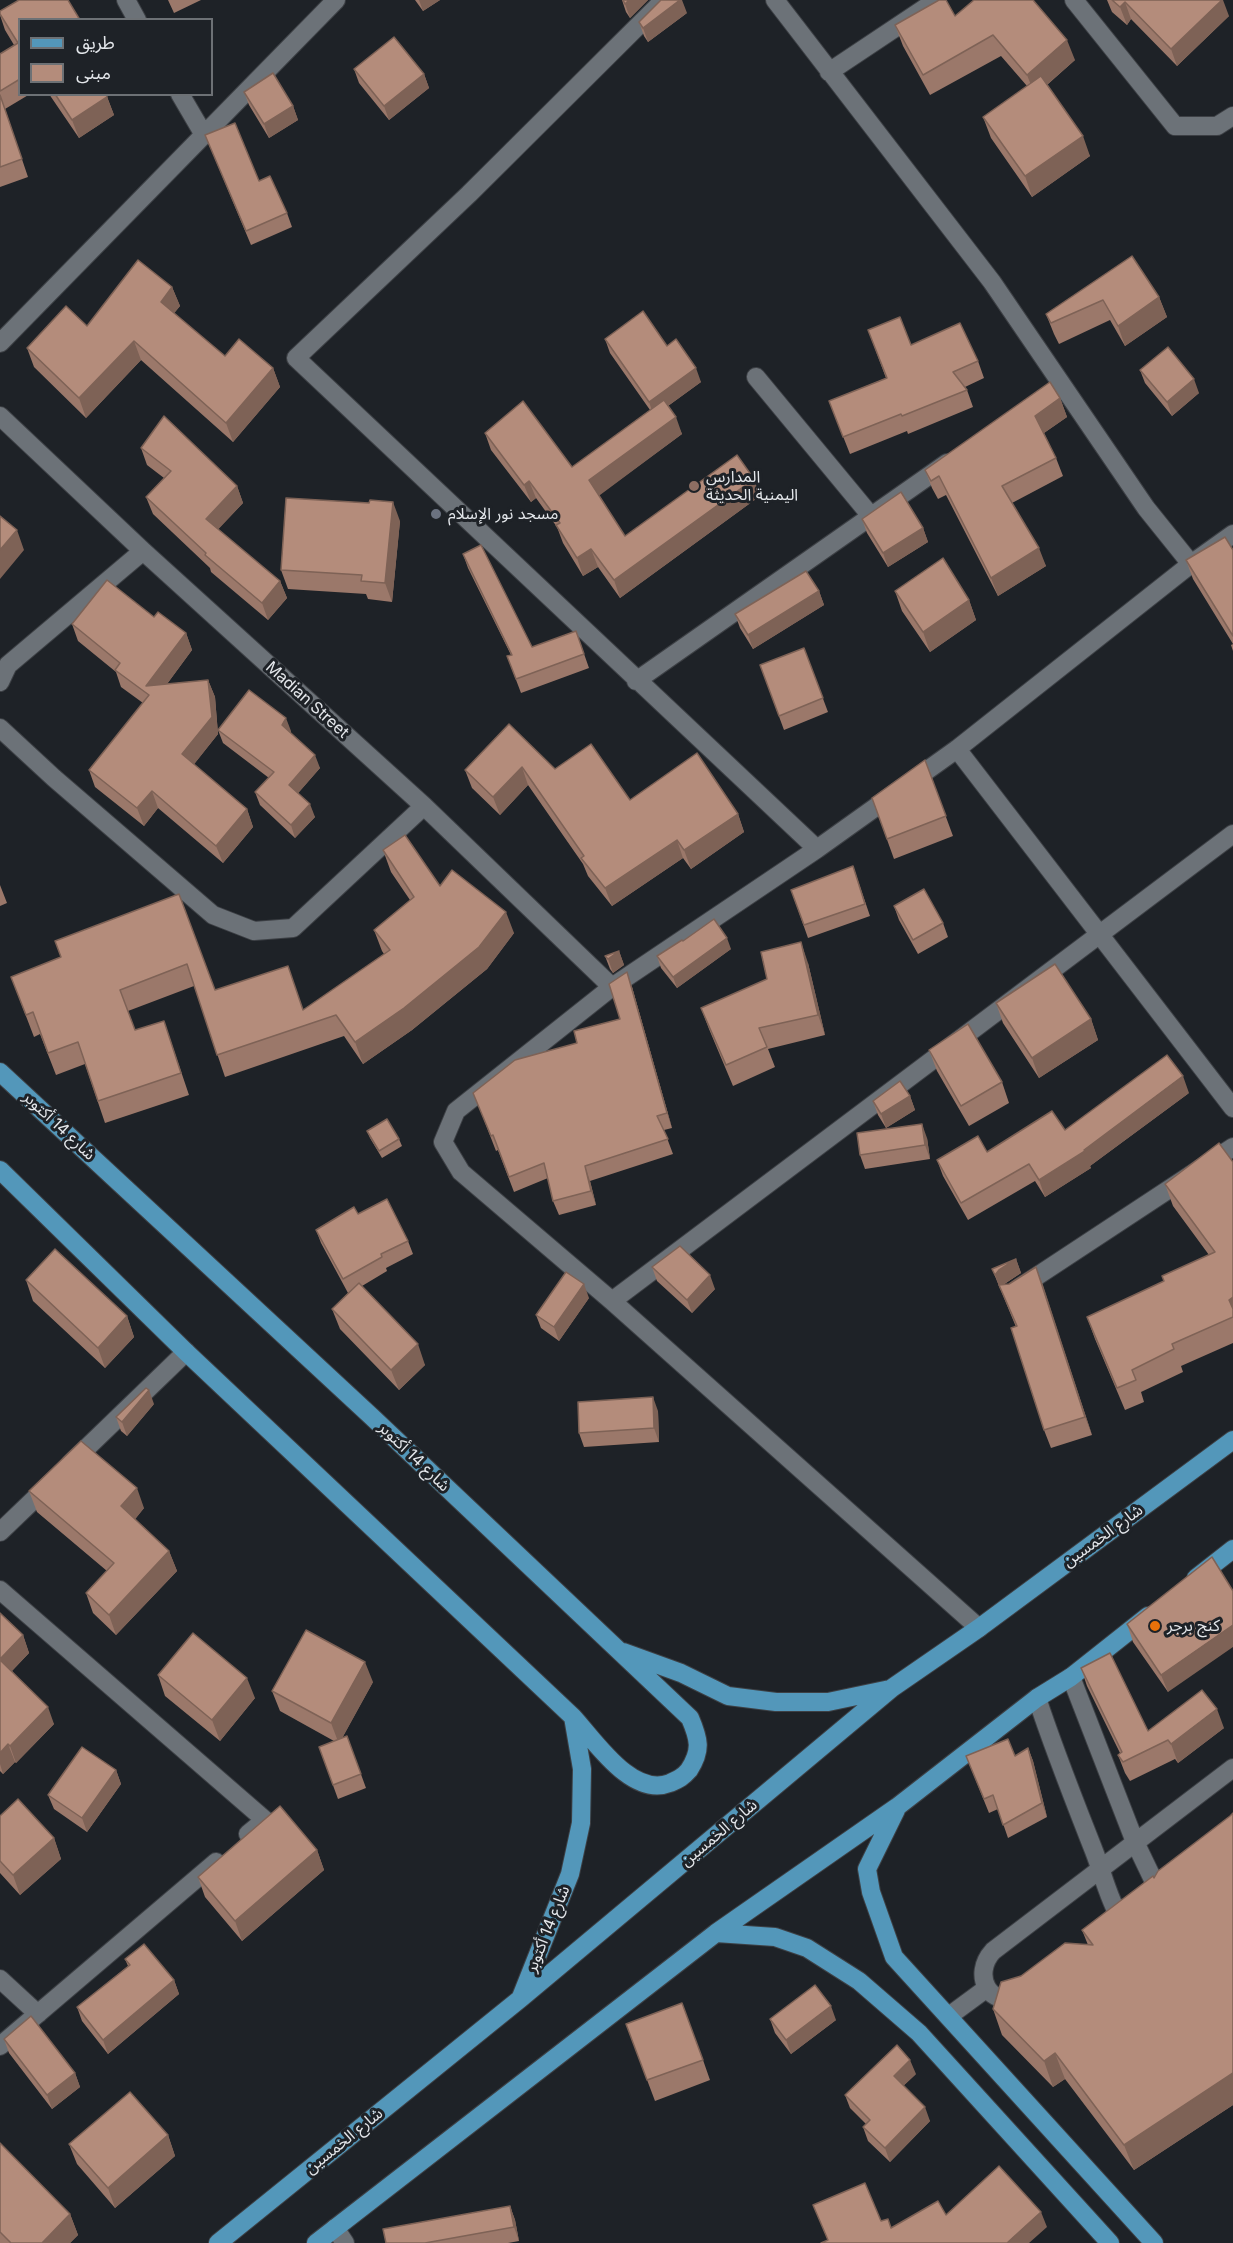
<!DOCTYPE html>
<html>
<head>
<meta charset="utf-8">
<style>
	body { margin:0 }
	#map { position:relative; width:1233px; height:2243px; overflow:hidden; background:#1e2227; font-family:Inter,"Noto Sans Arabic",sans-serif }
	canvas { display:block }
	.legend { position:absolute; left:18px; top:18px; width:195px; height:78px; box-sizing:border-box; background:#1e2227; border:2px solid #6d7175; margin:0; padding:8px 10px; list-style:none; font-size:18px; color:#e4e7eb }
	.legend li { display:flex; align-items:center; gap:12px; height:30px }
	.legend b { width:30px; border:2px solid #6d7175 }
</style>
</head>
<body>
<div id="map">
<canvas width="1233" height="2243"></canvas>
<ul class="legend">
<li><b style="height:8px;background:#5397ba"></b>طريق</li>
<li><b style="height:16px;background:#b48c7b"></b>مبنى</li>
</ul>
</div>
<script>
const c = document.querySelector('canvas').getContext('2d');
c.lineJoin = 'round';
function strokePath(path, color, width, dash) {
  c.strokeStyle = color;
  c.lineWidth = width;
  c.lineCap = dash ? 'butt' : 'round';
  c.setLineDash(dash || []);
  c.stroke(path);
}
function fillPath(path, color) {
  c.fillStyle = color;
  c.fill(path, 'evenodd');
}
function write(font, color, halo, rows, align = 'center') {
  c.font = font + ' Inter,"Noto Sans Arabic",sans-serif';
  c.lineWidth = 6;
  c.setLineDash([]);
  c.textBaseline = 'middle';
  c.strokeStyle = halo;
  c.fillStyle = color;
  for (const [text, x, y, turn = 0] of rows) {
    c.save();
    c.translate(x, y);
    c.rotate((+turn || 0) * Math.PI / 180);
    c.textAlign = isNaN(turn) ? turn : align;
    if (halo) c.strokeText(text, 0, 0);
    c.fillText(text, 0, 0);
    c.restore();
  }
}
const minor = new Path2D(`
	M126,0L137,20
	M664,0L469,194L296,358L817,849
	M775,0L992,282L1146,508L1191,564
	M1074,0L1175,126H1217L1233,116
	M829,72L937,0
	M180,94L204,135
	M0,343L336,0
	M756,377L871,516
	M0,416L143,551L424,806L612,987
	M636,681L947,463
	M0,682L8,665L143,551
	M0,728L54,778L213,915L254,931L293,928L424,806
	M957,749L1233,1108
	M1019,1288L1233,1147
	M612,1301L1233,834
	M70,1464L186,1352
	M0,1532L50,1484
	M0,1590L265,1820L248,1834
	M979,1628L612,1301L461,1172L443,1142L456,1111L612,987L817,849L957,749L1191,564L1233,534
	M1071,1677L1135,1842L1158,1890
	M1037,1698C1054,1750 1074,1800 1094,1851C1103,1874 1108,1898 1121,1920
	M0,1979L38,2014
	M1019,1996C990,2009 971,1975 993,1951L1233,1768
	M949,2016L987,1988
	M0,2046L216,1862
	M335,2228L345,2243`);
const major = new Path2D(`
	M0,1072L372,1417L690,1718C699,1739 702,1750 689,1770C683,1777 679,1779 670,1783C632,1798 595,1741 573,1717L186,1352L0,1170
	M1196,1578L1233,1549
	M623,1652L681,1673L728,1696L776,1702H828L890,1689
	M896,1810L867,1869L871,1892L894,1957L1154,2243
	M716,1933L775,1937L807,1948L859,1981L919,2033L1110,2243
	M521,1997L570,1874L581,1823L582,1769L573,1717
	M218,2243L520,1999L892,1688L979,1628L1233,1440
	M316,2243L716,1933L897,1807L1037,1698L1071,1677L1148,1616`);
const wall = new Path2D(`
	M168,0H201L174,13Z
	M415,0H440L423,11Z
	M622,0H648L630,18L626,12Z
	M1107,0H1112L1229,16L1177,66L1131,19L1127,25L1112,12Z
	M0,11L20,20V94H30L5,109L28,177L0,187V54L14,45L5,30L0,15Z
	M687,13L648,42L644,36L639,22Z
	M955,16L1075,60L1047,85L1090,156L1032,197L991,138L983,117L1027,86L1001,56L930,95L903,46L895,25Z
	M354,69L424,74L429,88L389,120L359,83Z
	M244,92L293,106L298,120L269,138L249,105Z
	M49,94H106L114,115L79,138Z
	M205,135L259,181L287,213L292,227L251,245Z
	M1132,256L1159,297L1167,317L1125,346L1110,320L1059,344L1054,334L1046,314Z
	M172,287L180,306L174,313L225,356L273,368L280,387L233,442L141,360L86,418L34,367L27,348L87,326Z
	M868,330L911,345L978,361L984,378L965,387L967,390L973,407L908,434L907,431L850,454L829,401L886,378Z
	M605,339L667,346L701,382L668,406L682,434L599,495L625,536L760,496L620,598L598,567L583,576L563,543L557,527L536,498L531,502L491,450L485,433L572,467L650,410L610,353Z
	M1140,370L1199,393L1172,416L1145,383Z
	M1060,398L1067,417L1044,433L1056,458L1063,476L1012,503L1046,566L998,596L946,495L938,499L932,488L925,470Z
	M141,448L237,486L243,503L218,529L280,581L287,598L268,620L211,572L210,568L153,514L146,497L164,478L147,465Z
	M862,519L923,528L928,542L888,567L867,533Z
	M400,521L392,602L368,599L366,594L288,589L281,570Z
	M1233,550V651L1231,645L1233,644L1193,579L1186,560Z
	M463,554L532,647L576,631L589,668L521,693L507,656L511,655L468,568Z
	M819,591L824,605L753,649L740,628L735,614Z
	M895,591L969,600L976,620L930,652L902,611Z
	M154,617L186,633L192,650L167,684L208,680L215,697L218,734L194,764L247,809L253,827L223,863L158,808L144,826L95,787L89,770L143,703L121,687L116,672L78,641L72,624Z
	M804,648L828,712L784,730L760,665Z
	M509,724L555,769L630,800L738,814L744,832L691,869L683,858L612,906L588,876L583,864L528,785L500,815L472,788L465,770Z
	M218,730L291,731L290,733L320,768L298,793L315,817L295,838L260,805L255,792L269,778L223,743Z
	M925,760L953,836L894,859L872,798Z
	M383,850L514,933L487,969L412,1030L363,1064L344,1036L225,1077L194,986L128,1011L135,1030L164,1021L189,1095L105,1123L85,1064L56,1075L40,1034L34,1037L11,977L61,957L179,894L215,990L303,1010L384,954L382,951L374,930L410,900L391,872Z
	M853,866L870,916L808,938L791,890Z
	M0,885L7,903L0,906Z
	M894,906L943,923L948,937L918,954L899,920Z
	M683,941L731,949L677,988L661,968L657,956Z
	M619,951L624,965L613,973L610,969L605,956Z
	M808,963L825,1035L768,1049L775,1067L733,1086L709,1029L701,1008Z
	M632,987L672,1128L664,1130L673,1154L590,1181L596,1205L559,1215L553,1201L548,1178L514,1192L498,1150L496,1151L479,1107L577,1043L620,1019Z
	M996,1003L1091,1019L1098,1040L1039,1078L1003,1023Z
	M929,1050L1002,1082L1009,1103L969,1126L937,1071Z
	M1189,1093L1090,1166L1091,1168L1045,1197L1035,1181L968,1220L943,1176L937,1160L987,1152L1065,1130Z
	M910,1096L915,1110L886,1128L878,1115L873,1101Z
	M367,1131L399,1139L402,1146L382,1158L370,1138Z
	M927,1138L930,1159L865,1169L860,1155Z
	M1233,1162V1343L1181,1366L1183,1372L1141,1392L1144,1402L1125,1410L1095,1339L1087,1317L1164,1281L1209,1255L1173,1206L1165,1184Z
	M316,1230L408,1241L413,1254L386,1268L387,1271L362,1286L425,1365L399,1390L340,1329L332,1309L348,1293L321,1243Z
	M1016,1259L1021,1273L1003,1285L1009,1284L1036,1267L1092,1435L1051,1448L1044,1430L1016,1327L992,1269Z
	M652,1267L715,1289L692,1313L657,1281Z
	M26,1280L127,1316L134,1337L105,1368L33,1301Z
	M589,1298L559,1341L541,1328L536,1315Z
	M154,1404L127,1436L121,1431L116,1417Z
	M658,1411L659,1442L584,1447L579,1433Z
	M29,1491L144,1508L135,1519L169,1551L177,1571L116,1635L93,1613L86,1593L107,1571L37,1512Z
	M1212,1557L1168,1692L1133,1642L1127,1624Z
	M0,1613L23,1635L29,1653L12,1671L54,1724L16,1763L15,1762L3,1774L0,1771Z
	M1081,1668L1148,1731L1224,1728L1178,1763L1175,1759L1130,1781L1125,1773L1118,1755L1120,1753L1087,1686Z
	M158,1675L255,1698L220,1741L165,1696Z
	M373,1682L342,1738L347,1736L366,1788L338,1799L319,1747L334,1741L280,1711L272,1691Z
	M1028,1748L1033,1761L1047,1817L1008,1838L998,1809L989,1813L966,1756H1015Z
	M116,1770L121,1784L87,1832L54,1809L48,1795Z
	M1233,1813V2105L1134,2170L1065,2079L1053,2087L1002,2035L993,2009L1021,1976L1088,1945L1082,1930L1154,1878L1230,1816Z
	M0,1816L54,1838L61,1859L20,1895L0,1873Z
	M317,1850L324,1870L242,1941L205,1897L198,1877Z
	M125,1959L174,1980L179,1994L108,2054L82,2021L77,2007L128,1966Z
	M770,2019L836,2020L791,2054L775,2033Z
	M626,2024L703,2060L710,2080L655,2101Z
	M4,2039L75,2073L80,2087L52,2109L9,2053Z
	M916,2074L903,2086L930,2121L890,2162L868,2141L863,2127L866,2124L850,2108L845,2095Z
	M168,2135L175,2156L115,2208L77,2164L69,2144Z
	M0,2143L70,2214L78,2235L70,2243H0Z
	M510,2206L515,2220L519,2241L508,2243H386Z`);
const shadedWall = new Path2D(`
	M419,0H440L423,11Z
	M629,0H648L630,18L625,4Z
	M680,0H682L687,13L648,42L643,28Z
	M1222,0H1223L1229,16L1177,66L1171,49Z
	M1125,2L1131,19L1127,25L1120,7Z
	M1067,40L1075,60L1035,95L1027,75Z
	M424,74L429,88L389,120L384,106Z
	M107,97L114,115L79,138L72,120Z
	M293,106L298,120L269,138L264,124Z
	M1083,136L1090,156L1032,197L1025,176Z
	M172,287L180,306L168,321L161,302Z
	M1159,297L1167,317L1125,346L1118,326Z
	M134,341L141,360L86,418L79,398Z
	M273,368L280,387L233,442L226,423Z
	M696,368L701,382L654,416L649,402Z
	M1194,379L1199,393L1172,416L1167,402Z
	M1060,398L1067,417L1041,435L1035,416Z
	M676,417L682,434L596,498L589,480Z
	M754,479L760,496L620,598L614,580Z
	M529,481L536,498L531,502L524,485Z
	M237,486L243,503L212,536L206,519Z
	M393,502L400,521L392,602L385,583Z
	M923,528L928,542L888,567L883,553Z
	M17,530L24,550L0,579V550Z
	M1039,548L1046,566L998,596L991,578Z
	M591,549L598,567L583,576L577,558Z
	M280,581L287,598L268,620L262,603Z
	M819,591L824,605L753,649L748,635Z
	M969,600L976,620L930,652L923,632Z
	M186,633L192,650L153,703L146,686Z
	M208,680L215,697L218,734L188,772L182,754Z
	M286,718L291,731L286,738L282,725Z
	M315,755L320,768L294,798L289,785Z
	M522,767L528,785L500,815L493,797Z
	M152,791L158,808L144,826L137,808Z
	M310,804L315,817L295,838L291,825Z
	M247,809L253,827L223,863L216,846Z
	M738,814L744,832L691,869L684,850Z
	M677,840L683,858L612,906L605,888Z
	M506,912L514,933L487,969L412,1030L363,1064L355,1042Z
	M727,938L731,949L677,988L673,977Z
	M801,942L808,963L825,1035L818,1015Z
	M619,951L624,965L613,973L608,959Z
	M627,972L632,987L672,1128L667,1113Z
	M1091,1019L1098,1040L1039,1078L1032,1058Z
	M1183,1076L1189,1093L1090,1166L1091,1168L1045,1197L1039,1180L1084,1150Z
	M910,1096L915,1110L886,1128L881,1114Z
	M922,1124L927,1138L930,1159L925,1145Z
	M585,1166L590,1181L596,1205L591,1191Z
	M1016,1259L1021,1273L1004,1284L1000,1289L995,1275L999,1270Z
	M1036,1267L1043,1285L1092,1435L1085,1417Z
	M710,1275L715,1289L692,1313L687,1300Z
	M584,1284L589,1298L559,1341L554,1327Z
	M1233,1297V1311L1229,1300Z
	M127,1316L134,1337L105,1368L98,1348Z
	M418,1344L425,1365L399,1390L391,1370Z
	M149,1390L154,1404L127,1436L122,1422Z
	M653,1397L658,1411L659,1442L654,1428Z
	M137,1488L144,1508L129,1527L121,1506Z
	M169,1551L177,1571L116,1635L109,1615Z
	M1233,1625V1647L1168,1692L1161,1675Z
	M23,1635L29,1653L6,1677L0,1659Z
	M365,1662L373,1682L339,1744L331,1723Z
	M247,1678L255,1698L220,1741L212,1720Z
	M48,1707L54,1724L16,1763L10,1746Z
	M1217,1709L1224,1728L1178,1763L1171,1744Z
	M8,1744L15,1762L3,1774L0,1764V1753Z
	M1028,1748L1033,1761L1047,1817L1042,1803Z
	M116,1770L121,1784L87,1832L82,1818Z
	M54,1838L61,1859L20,1895L13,1875Z
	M317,1850L324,1870L242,1941L235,1921Z
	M174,1980L179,1994L108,2054L103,2040Z
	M831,2006L836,2020L791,2054L786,2040Z
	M1055,2053L1065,2079L1053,2087L1044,2061Z
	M910,2060L916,2074L899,2090L894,2076Z
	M75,2073L80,2087L52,2109L47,2095Z
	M1233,2073V2105L1134,2170L1124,2145Z
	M925,2107L930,2121L890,2162L885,2148Z
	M168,2135L175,2156L115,2208L108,2188Z
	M510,2206L515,2220L519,2241L514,2227Z
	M1041,2212L1047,2227L1029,2243H1007Z
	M70,2214L78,2235L70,2243H42Z`);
const building = new Path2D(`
	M19,0H68L80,20H20V79L0,91V54L18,43L0,14V11Z
	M623,0H629L625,4Z
	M661,0H680L643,28L639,22Z
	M939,0H946L955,16L974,0H1033L1067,40L1027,75L993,35L923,75L895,25Z
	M1112,0H1222L1171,49L1125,2L1120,7Z
	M394,37L424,74L384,106L354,69Z
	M273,73L293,106L264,124L244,92Z
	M1041,76L1083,136L1025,176L983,117Z
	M55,94H106L107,97L72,120Z
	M0,95L22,159L0,167Z
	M235,123L259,181L270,176L287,213L246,231L205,135Z
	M1132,256L1159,297L1118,326L1103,300L1051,323L1046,314Z
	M138,260L172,287L161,302L225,356L239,339L273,368L226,423L134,341L79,398L27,348L66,306L87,326Z
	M643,311L667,346L676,339L696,368L649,402L605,339Z
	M900,317L911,345L960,323L978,361L953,372L967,390L902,416L901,414L843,437L829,401L887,378L868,330Z
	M1168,347L1194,379L1167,402L1140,370Z
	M1050,382L1060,398L1035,416L1056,458L1002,486L1039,548L991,578L939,476L931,481L925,470Z
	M664,400L676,417L589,480L625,536L737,455L754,479L614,580L591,549L577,558L556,525L560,523L529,481L524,485L485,433L523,401L572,467Z
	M164,416L237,486L206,519L280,581L262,603L205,555L206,553L146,497L171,471L141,448Z
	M901,492L923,528L883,553L862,519Z
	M286,498L369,503L370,500L393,502L385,583L361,581L362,575L281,570Z
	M0,516L17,530L0,550Z
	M1225,537L1233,550V636L1186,560Z
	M481,545L532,647L576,631L584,654L516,679L507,656L512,655L463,554Z
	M943,558L969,600L923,632L895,591Z
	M806,571L819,591L748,635L735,614Z
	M107,580L154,617L158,612L186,633L146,686L208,680L212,717L182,754L247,809L216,846L152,791L137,808L89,770L149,695L115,670L120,663L72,624Z
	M804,648L823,698L779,716L760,665Z
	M249,690L286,718L282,725L315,755L289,785L310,804L291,825L255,792L274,772L218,730Z
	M509,724L555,769L591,744L630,800L697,753L738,814L684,850L677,840L605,888L581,858L584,856L522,767L493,797L465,770Z
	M925,760L946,816L887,839L872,798Z
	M405,835L440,886L452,870L506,912L479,947L404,1008L355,1042L336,1015L217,1055L187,964L120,990L135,1030L164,1021L181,1073L98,1101L78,1042L48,1053L33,1012L26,1015L11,977L61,957L55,941L179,894L215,990L288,966L303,1010L390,950L374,930L414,897L383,850Z
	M853,866L865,904L804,925L791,890Z
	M924,889L943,923L913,940L894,906Z
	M714,919L727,938L673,977L657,956L682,940L683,941Z
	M801,942L818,1015L759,1028L767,1047L726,1065L701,1008L767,979L761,952Z
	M619,951L608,959L605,956Z
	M1055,964L1091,1019L1032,1058L996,1003Z
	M627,972L667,1113L657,1116L668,1139L585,1166L591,1191L553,1201L544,1163L509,1177L493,1135L491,1136L473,1093L515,1060L577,1043L574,1031L620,1019L609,984Z
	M968,1024L1002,1082L961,1106L929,1050Z
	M1167,1055L1183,1076L1084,1150L1085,1151L1039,1180L1029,1164L961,1203L937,1160L978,1136L987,1152L1052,1111L1065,1130Z
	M900,1081L910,1096L881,1114L873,1101Z
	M387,1119L399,1139L379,1151L367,1131Z
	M922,1124L925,1145L860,1155L857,1133Z
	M1219,1143L1233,1162V1297L1229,1300L1233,1309V1317L1172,1344L1174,1349L1132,1370L1136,1380L1117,1388L1087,1317L1164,1281L1162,1276L1215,1252L1165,1184Z
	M387,1199L408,1241L381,1254L382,1257L343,1279L316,1230L354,1207L358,1214Z
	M680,1246L710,1275L687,1300L652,1267Z
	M55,1249L127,1316L98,1348L26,1280Z
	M1016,1259L999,1270L995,1275L992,1269Z
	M1036,1267L1085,1417L1044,1430L1011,1328L1017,1326L999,1285L1009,1284Z
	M566,1272L584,1284L554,1327L536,1315Z
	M359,1283L418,1344L391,1370L332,1309Z
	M146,1388L149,1390L122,1422L116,1417Z
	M653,1397L654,1428L579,1433L578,1402Z
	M81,1441L137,1488L121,1506L169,1551L109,1615L86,1593L114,1563L29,1491Z
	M1212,1557L1233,1591V1625L1161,1675L1127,1624Z
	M0,1613L23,1635L0,1659Z
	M306,1630L365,1662L331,1723L272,1691Z
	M193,1633L247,1678L212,1720L158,1675Z
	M1110,1653L1148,1731L1202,1690L1217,1709L1171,1744L1168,1740L1123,1762L1118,1755L1122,1752L1081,1668Z
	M0,1660L48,1707L10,1746L8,1744L0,1753Z
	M347,1736L361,1774L333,1785L319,1747Z
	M1008,1739L1015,1756L1028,1748L1042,1803L1003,1825L993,1795L984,1799L966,1756Z
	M82,1747L116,1770L82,1818L48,1795Z
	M18,1799L54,1838L13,1875L0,1861V1816Z
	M280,1806L317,1850L235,1921L198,1877Z
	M1233,1813V2073L1124,2145L1055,2053L1044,2061L993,2009L1001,1982L1021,1976L1065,1943L1093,1945L1082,1930L1153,1876L1154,1878L1158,1871L1230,1816Z
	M144,1944L174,1980L103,2040L77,2007L130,1965L125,1959Z
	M815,1985L831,2006L786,2040L770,2019Z
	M682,2003L703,2060L647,2080L626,2024Z
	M31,2016L75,2073L47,2095L4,2039Z
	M897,2045L910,2060L894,2076L925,2107L885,2148L863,2127L870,2120L845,2095Z
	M130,2092L168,2135L108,2188L69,2144Z
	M0,2143L70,2214L42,2243H11L0,2232Z
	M999,2166L1041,2212L1007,2243H821L828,2240L813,2205L865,2183L881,2221L888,2219L891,2228L938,2201L946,2215Z
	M510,2206L514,2227L425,2243H386L383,2229Z`);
const markers = [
	[694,486,6,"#8d6e63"],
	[436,514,6,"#6b7280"],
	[1155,1626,6,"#e8710a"]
];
const poiNames = [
	["المدارس",706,477],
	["اليمنية الحديثة",706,495],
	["مسجد نور الإسلام",448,514],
	["كنج برجر",1167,1626]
];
const streetNames = [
	["Madian Street",307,700,42],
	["شارع 14 أكتوبر",59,1126,43],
	["شارع 14 أكتوبر",414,1457,44],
	["شارع الخمسين",1103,1536,-36],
	["شارع الخمسين",719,1833,-40],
	["شارع 14 أكتوبر",548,1929,-68],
	["شارع الخمسين",344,2141,-39]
];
strokePath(minor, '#3d4045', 20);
strokePath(major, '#3d4045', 20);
strokePath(minor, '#6c7278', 18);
strokePath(major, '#5397ba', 18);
fillPath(wall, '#9b786a');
fillPath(shadedWall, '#7e6256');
fillPath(building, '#b48c7b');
strokePath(building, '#7e6256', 1.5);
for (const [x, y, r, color] of markers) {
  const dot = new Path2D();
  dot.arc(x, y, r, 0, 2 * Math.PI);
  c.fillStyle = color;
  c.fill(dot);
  strokePath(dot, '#1e2227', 2);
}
write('16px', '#e4e7eb', '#1e2227', poiNames, 'left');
write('16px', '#e4e7eb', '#1e2227', streetNames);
</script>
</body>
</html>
